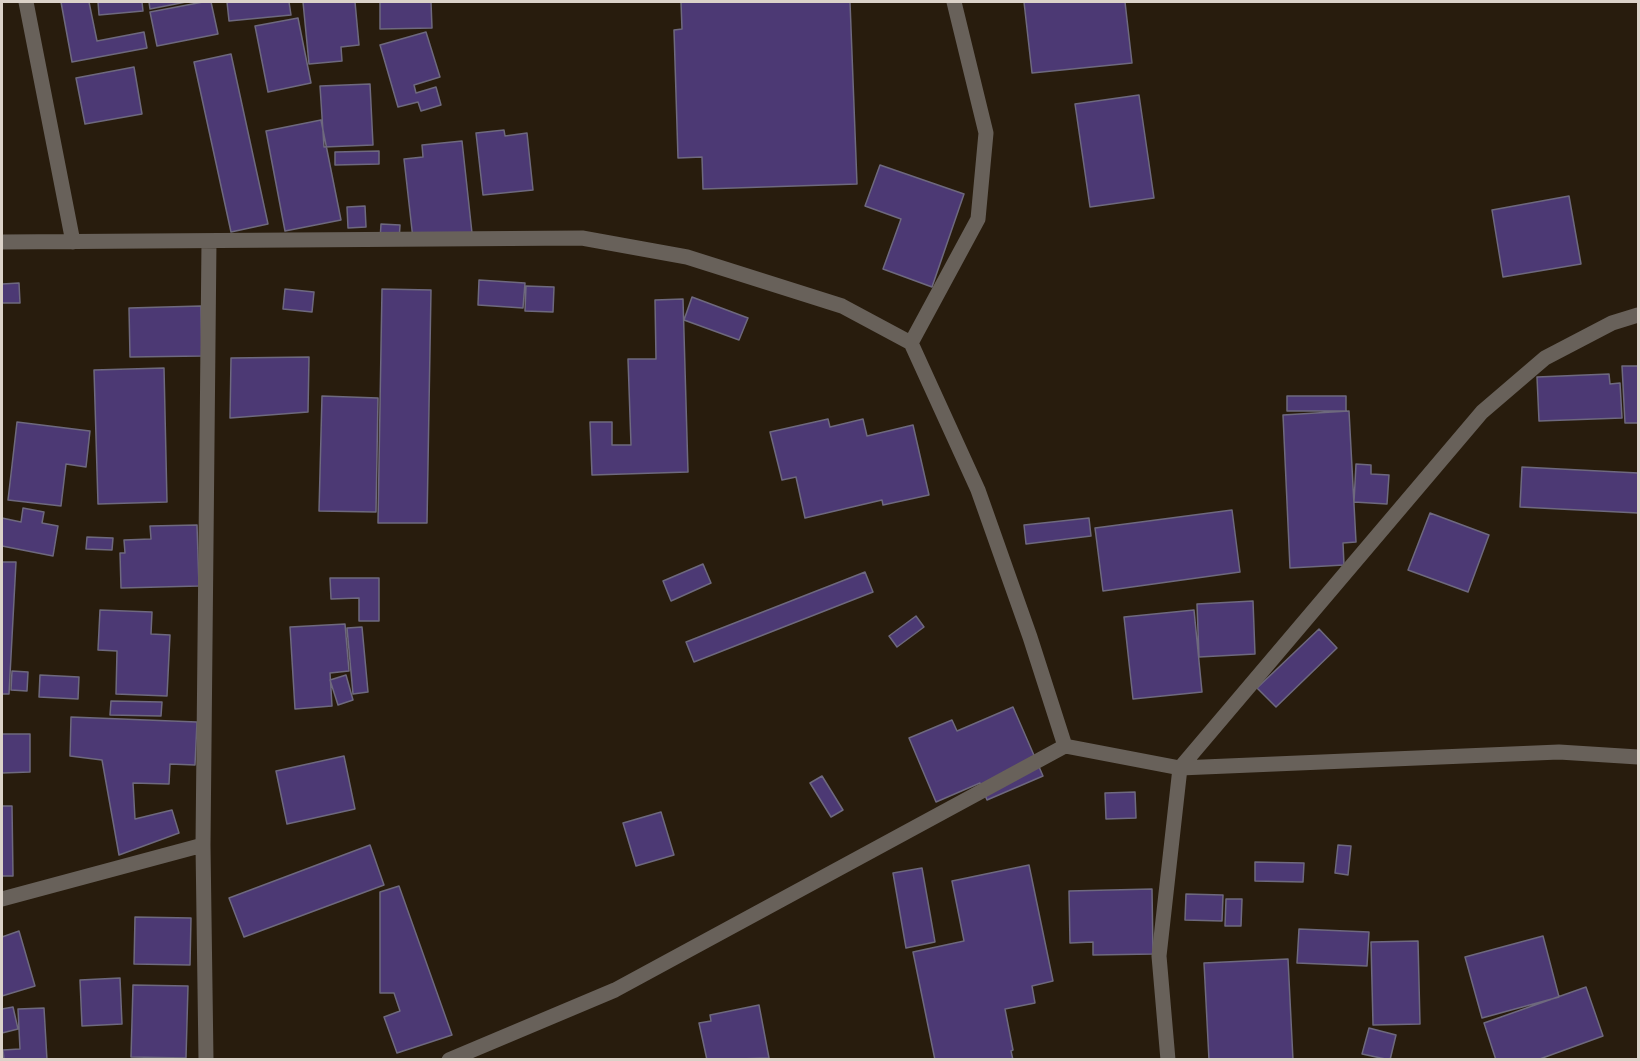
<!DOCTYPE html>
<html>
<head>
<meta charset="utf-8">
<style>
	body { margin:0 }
	#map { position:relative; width:1640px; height:1061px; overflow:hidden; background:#281c0d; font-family:Commissioner,sans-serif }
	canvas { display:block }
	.frame { position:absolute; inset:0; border:3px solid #dbd2c9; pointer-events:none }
</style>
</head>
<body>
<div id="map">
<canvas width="1640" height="1061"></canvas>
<div class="frame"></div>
</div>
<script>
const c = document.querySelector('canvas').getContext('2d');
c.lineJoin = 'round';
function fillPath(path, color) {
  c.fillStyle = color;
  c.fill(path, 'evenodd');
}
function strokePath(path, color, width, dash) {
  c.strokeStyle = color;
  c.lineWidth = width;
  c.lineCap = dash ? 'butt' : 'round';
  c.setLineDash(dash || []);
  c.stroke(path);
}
const building = new Path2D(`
	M61,2H89L97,41L144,32L147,48L72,62Z
	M98,2H142L143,11L99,15Z
	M149,2H186L150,9Z
	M203,2H211L218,34L157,46L150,12Z
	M227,2H289L291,15L229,21Z
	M303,2H355L359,45L341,47L342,61L309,64Z
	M380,2H431L432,28L380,29Z
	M681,2H850L857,184L703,189L702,157L678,158L674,30L682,29Z
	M1024,2H1125L1132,63L1032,73Z
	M298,18L311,83L268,92L255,26Z
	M426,32L440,77L414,85L416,93L436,87L441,105L421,111L418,102L398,107L380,45Z
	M231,54L268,224L231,232L194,62Z
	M134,67L142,114L85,124L76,78Z
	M370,84L373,145L324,147L320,86Z
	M1139,95L1154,198L1090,207L1075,104Z
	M321,120L341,220L285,231L266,131Z
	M504,130L505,136L527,133L533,190L483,195L476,133Z
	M462,141L472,233L413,239L404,159L423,157L422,145Z
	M379,151V164L335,165V152Z
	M880,165L964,194L932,287L883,269L901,219L865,206Z
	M1569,196L1581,264L1503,277L1492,210Z
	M365,206L366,227L348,228L347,207Z
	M381,224L400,225L399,241L380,240Z
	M479,280L525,283L523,308L478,305Z
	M19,283L20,303H2V284Z
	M526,286L554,287L553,312L525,311Z
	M285,289L314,292L312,312L283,309Z
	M382,289L431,290L427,523H378Z
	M692,297L748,318L739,340L684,320Z
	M683,299L688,472L592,475L590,422H612V445H631L628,359H656L655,300Z
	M201,306L202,356L130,357L129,308Z
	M309,357L308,412L230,418L231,358Z
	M1622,366H1638V423H1625Z
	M164,368L167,502L98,504L94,370Z
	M1609,374L1610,384L1620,383L1622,418L1539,421L1537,377Z
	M322,396L378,398L376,512L319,511Z
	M1287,396H1346V411H1287Z
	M1349,411L1356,542L1343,543L1344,565L1290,568L1283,415Z
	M828,419L830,427L863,419L867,436L913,425L929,495L883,505L882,500L805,518L796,477L782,480L770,432Z
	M17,422L90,431L86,467L66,464L61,506L8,500Z
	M1356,464L1371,465V474L1389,475L1387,504L1354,502Z
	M1522,467L1638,473V513L1520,507Z
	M23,508L44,512L42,523L58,526L53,556L2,546V518L21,522Z
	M1232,510L1240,572L1103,591L1095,528Z
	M1430,513L1489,535L1468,592L1408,570Z
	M1089,518L1091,536L1026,544L1024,525Z
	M197,525L199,586L121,588L120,553H125L124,540L151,539L150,526Z
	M87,537L113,538L112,550L86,549Z
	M2,562H16L9,694H2Z
	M703,564L711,583L671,601L663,581Z
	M865,572L873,592L694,662L686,642Z
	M330,578H379V621H359V598L331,599Z
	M1253,601L1255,654L1199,657L1197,604Z
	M100,610L152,612L151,634L170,635L167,696L116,694L117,651L98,650Z
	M1194,610L1202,692L1133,699L1124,617Z
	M916,616L924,627L897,647L889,636Z
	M345,624L349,671L330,673L332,706L295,709L290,627Z
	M362,627L368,692L353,694L347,628Z
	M1319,629L1337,648L1276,707L1257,688Z
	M12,671L28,672L27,691L11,690Z
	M40,675L79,677L78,699L39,697Z
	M346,675L353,700L338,705L330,680Z
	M111,701L162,702L161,716L110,715Z
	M1013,707L1043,776L987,800L980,783L936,802L909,738L952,720L957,731Z
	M71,717L197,722L195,765L170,764L169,784L133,783L135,819L172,810L179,833L119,855L102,760L70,756Z
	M2,734H30V772L2,773Z
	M344,756L355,809L287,824L276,771Z
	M822,776L843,810L831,817L810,783Z
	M1135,792L1136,818L1106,819L1105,793Z
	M2,806H12L13,876H2Z
	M661,812L674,855L636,866L623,823Z
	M370,845L384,885L244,937L229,898Z
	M1338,845L1351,846L1348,875L1335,873Z
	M1255,862L1304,863L1303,882L1255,881Z
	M1029,865L1053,981L1032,986L1035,1003L1005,1009L1013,1050L1011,1051L1013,1060H935L913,952L964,941L952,881Z
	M922,868L935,942L906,948L893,873Z
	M399,886L452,1035L397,1053L384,1017L400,1011L394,993H380V892Z
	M1152,889L1153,954L1093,955V942L1070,943L1069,891Z
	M1186,894L1223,895L1222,921L1185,920Z
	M1226,899H1242L1241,926H1225Z
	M135,917L191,918L190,965L134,964Z
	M1299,929L1369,932L1367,966L1297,963Z
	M19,931L35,986L2,996V937Z
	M1543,936L1559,997L1482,1018L1465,957Z
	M1418,941L1420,1024L1373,1025L1371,942Z
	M1288,959L1293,1060H1209L1204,963Z
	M120,978L122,1024L82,1026L80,980Z
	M133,985L188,986L186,1058L131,1057Z
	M1586,987L1603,1036L1537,1060H1496L1484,1023Z
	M759,1005L769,1058L707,1060L699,1023L711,1021L710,1015Z
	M13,1007L18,1029L2,1033V1009Z
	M44,1008L47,1060H4L3,1050L20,1049L18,1009Z
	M1369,1028L1396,1035L1390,1060L1362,1054Z`);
const minor = new Path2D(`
	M26,2L73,242
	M2,242L582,238L687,257L842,306L911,343L978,490L1030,637L1065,746L1180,768L1559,752L1638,757
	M911,343L978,219L986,133L954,2
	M2,899L203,845
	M206,1060L203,845L209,241
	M449,1060L615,990L1065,746
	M1168,1060L1159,956L1180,768L1482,412L1545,358L1612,323L1638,315`);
fillPath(building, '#4c3974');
strokePath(building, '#6e697e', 1.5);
strokePath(minor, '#68615a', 15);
</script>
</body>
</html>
